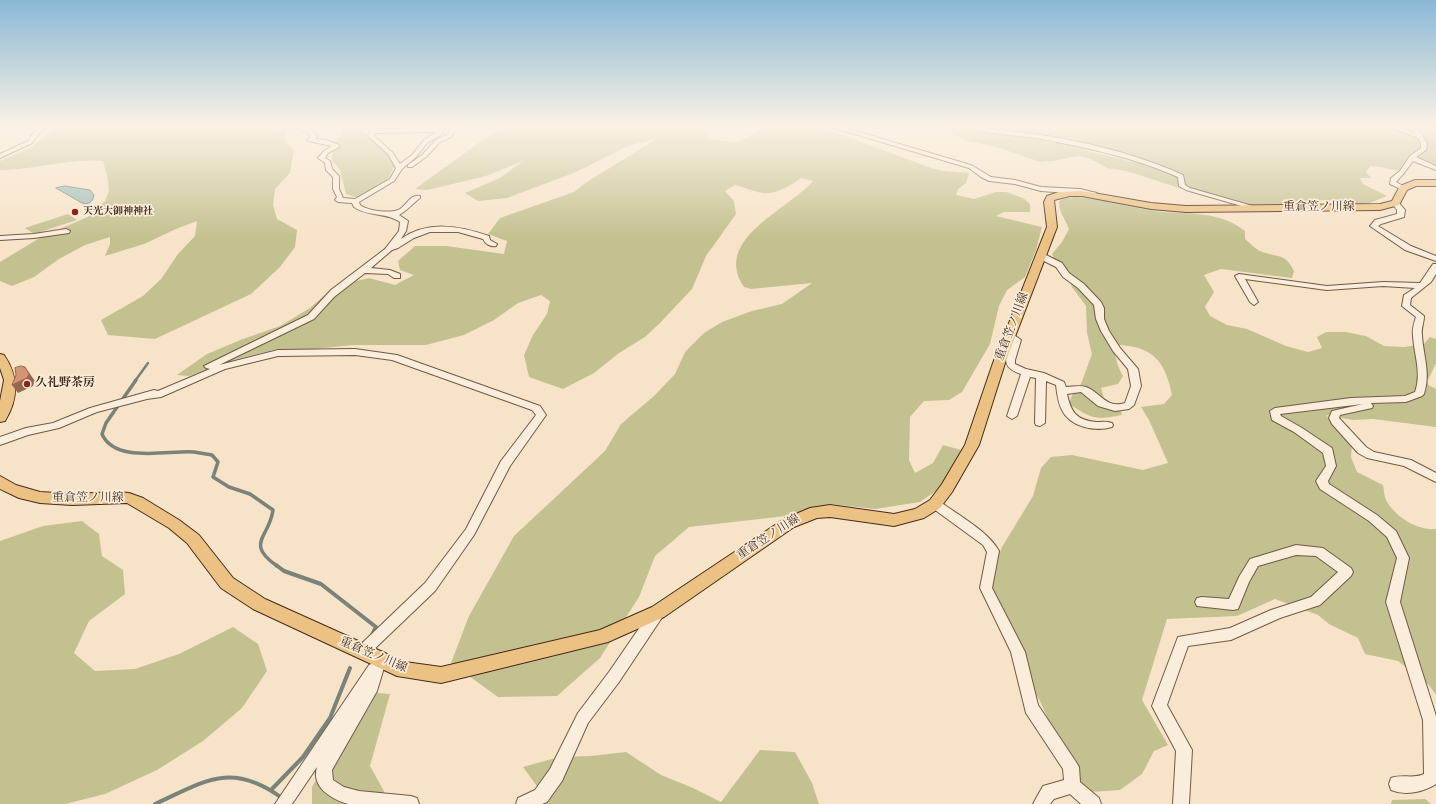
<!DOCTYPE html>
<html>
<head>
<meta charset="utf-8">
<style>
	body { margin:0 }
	canvas { display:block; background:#f7e3c8 }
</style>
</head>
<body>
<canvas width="1436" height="804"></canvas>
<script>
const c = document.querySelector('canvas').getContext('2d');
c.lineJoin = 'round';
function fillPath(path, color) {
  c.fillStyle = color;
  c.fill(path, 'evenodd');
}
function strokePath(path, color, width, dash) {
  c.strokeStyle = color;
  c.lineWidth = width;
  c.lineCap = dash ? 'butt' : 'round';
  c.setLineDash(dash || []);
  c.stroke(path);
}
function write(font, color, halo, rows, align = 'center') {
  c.font = font + ' "Sorts Mill Goudy","Noto Serif JP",serif';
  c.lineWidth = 3.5;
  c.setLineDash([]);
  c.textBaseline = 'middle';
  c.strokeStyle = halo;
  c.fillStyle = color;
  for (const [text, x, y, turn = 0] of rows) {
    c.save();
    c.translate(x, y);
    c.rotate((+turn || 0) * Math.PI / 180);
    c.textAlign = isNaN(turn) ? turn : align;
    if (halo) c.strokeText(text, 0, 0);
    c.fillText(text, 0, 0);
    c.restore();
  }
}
const green = new Path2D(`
	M58,125H261L273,131L281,129L278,125H287L296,129L286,133L284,141L294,150L290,173L275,189L273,205L277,219L297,230L295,247L280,267L251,294L155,339L108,335L101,320L143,296L161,279L178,254L195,236L197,221L176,229L144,244L105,256L110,244V237L85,245L59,259L34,277L12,286L0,281V262L43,236L88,217L105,201L109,191L108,180L103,161C69,158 34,170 0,170V161L30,148Z
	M343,125H366L365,134L386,152L394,166L388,179L358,198L346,194L340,170L332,160L334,143L342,135Z
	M510,125H707L703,130L711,139L732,142L739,141L754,134L764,125H808L840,134L931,168L943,171L969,173L966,183L958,189L956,195L974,199L996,192H1006L1023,198L1030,204V212H1004L996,216L1042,227L1036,250L1025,277L1007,290L999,306L990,344L962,392L949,400L924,401L910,417L909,460L915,473L933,463L943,445L961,450L950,481L920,502L875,509L830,504L786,516L689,527L655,556L639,597L600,658L557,696L498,697L451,663L469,616L514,536L605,451L621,424L654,396L675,374L685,352L704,333L722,322L752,311L782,304L812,283L751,289L744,287C712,239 788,210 813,181L801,178C792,185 775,195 763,193C754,192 744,187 735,185L725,191L734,201L736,214L706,256L692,289L660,323L645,337L619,353L594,373L563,389L529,377L524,355L533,335L547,314L550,301L541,295L518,303L494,320L464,335L426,345H353L315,349H277L237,359L189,376L177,375L207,354L243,339L280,326L310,308L335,286L369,278L395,285L414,275L400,270L398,261L415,246H446L504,254L507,241L488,234L500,218L574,192L587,182L658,138L628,146L576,172L507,198L478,201L465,193L500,178L523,161L486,176L427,190L415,189L487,137Z
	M944,125H967L984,131L1017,135L1057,144C1033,130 999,135 972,125H1436V169L1413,160L1408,163L1403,170C1391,171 1382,166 1370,166L1366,172L1371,178H1360L1363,184L1387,196L1365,205L1327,200L1314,201L1313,207L1303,208L1245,205L1218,196L1179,188L1127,171L1107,168L1091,159L1078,156L1053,161L1040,162L1000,148L969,141L956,136ZM1059,144L1109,154L1176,175L1145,165Z
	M1076,197C1101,198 1124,206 1148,210C1182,216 1216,208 1245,231V239C1250,243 1255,249 1260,251C1277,258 1285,252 1294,271L1292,278L1221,269L1204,275L1214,292L1205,307L1210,316L1227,325L1247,329L1286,346L1308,352L1322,348L1317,337L1326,332H1345L1366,336L1384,346L1404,347L1424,344L1430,337L1436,339V363L1428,380V385L1436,389V427L1373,419L1353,420L1326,415L1352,444L1351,457L1357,472L1383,485C1384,489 1384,496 1386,500C1395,517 1418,531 1436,529V695L1428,684L1398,661L1365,654L1358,638L1329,624L1318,615L1275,599L1237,616L1167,619L1142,700L1168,745L1154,751L1142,774L1120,790L1090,792L1062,766L1052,728L1040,701L1026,677L997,605L992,584L995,565L1002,547L1033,496L1041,468L1051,457L1072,455L1143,470L1168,463L1149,420L1141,407L1164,404L1172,395C1165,360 1152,346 1116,345C1114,356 1117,365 1123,376L1118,384L1101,388L1104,398L1120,408L1122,415C1095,420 1092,419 1069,404L1073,393L1081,384L1092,354L1087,333L1086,306L1072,287L1066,269L1055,261L1052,254L1062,242L1069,229C1065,218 1059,213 1059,201L1067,198Z
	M68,214L77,220L34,234L25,228Z
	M82,521L99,534L102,556L123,570L125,594L89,621L74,653L95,671L135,669L179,654L233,627L258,644L267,671L242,708L203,741L157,770L105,794L65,804H0V541L43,526Z
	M377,693L390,694L370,766L386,795L415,804H312V787L334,748L358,714Z
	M760,750L795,752L812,783L819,804H531L544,796L523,767L559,757L591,756L626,752L661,775L693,788L721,802Z
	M1425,799L1431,804H1391L1392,800Z`);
const water = new Path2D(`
	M65,186L90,190L94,195C93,202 89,205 82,203L56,188Z`);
const streamFar2 = new Path2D(`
	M135,381L148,363`);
const streamFar1 = new Path2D(`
	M136,380L106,423L102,434C115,464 169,450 194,452C200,453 206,454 212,455L218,462L213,477L229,487L250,494L273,510C270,537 244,543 277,566`);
const stream = new Path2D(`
	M276,565L284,571L321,584L376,627L372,635
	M271,790L303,757L330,718L350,668
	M155,804C205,781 231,761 282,798`);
const minor = new Path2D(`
	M43,125H50L38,134L32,143L0,158V154L28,141L34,132Z
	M286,125C297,125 313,125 317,137L315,139L326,140L339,145V147L328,153L325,158L330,161L332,169L339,176V189L343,198L355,199L390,179L396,168L388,154L368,136L371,127H375L376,129L439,128L441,125H447L441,135L428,142L416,157L402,169L394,181L359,202L360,205C368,211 391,214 400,209C407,205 410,194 420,196V198C412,204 408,210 399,215L408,221L406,231L401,239C428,220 460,226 489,236L490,240L497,244L496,246C491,247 485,244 483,239L458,232H430L414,238L398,248L392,250L371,268L390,270L400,274V278H394L388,274L365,273L334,297L314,319L219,365L278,350L355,349L397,355L540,406L546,415L510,466L474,535L435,591L367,656L362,658L357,656L355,652L357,648L425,583L466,529L501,461L536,415L532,410L392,360L355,355L278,356L225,369L161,397L147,399L97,412L59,428L28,435L0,445V437L26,428L53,423L90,408L154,390L158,391L210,369L206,368L204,366L308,315L331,290L385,249L399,231L400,222C386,212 368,217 354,207L352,203L338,202L335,200L337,197L333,189V177L326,170L325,163L318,158L324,151L332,146L308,141L307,140L311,137C305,128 295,129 286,125ZM437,132L424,140L412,155L400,164L392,152L374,136L375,133Z
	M453,125H459L451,137L440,142L426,157L412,167H408V165L422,155L436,140L447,135Z
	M824,125H835L964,163L973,166L991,177L1015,180L1041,187L1080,189L1097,193L1094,195L1041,191L1015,184L989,181L981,177L969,168Z
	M963,125C973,125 981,128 991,129C1056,135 1123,148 1183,175L1185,185L1190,188L1263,209L1259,211L1186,190L1179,186L1178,177C1133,157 1084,147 1036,138C1017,135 978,134 963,125Z
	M1385,125H1395L1414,133L1409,125H1415L1427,143L1426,150L1416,157L1436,166V170L1413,161L1404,173L1396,182L1405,187V189H1401L1390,184L1391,178L1400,171L1410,156L1421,148V143L1418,138Z
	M1396,201L1398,202L1405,210L1404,217L1381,224L1378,226L1411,246L1436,256V261L1405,250L1370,226L1375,220L1397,214V210L1392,203Z
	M66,229L70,231L69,233L34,238L0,240V236L34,234Z
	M1038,254H1044L1062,263L1069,273L1084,284L1101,302L1104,308V319L1109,331L1120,348L1138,369L1141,386L1134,405L1129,409L1115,411L1098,406L1081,392L1067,394C1071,412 1076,420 1096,422C1101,422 1106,421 1112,423L1113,425L1112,427C1095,432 1070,427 1062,410C1058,403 1057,393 1056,385L1046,381L1045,423L1040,426L1036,425L1035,423L1036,378L1030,377L1017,416L1012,419L1007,416L1021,374C1000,367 1006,358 1011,341L1006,335L1010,332L1021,340L1015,360V364L1026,369L1044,373L1064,382L1066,387C1072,387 1080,385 1086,387C1100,392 1106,409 1125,403L1131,386L1128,369L1113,351L1101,331L1096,319L1094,305L1078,288L1063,277L1056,267L1038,258Z
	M1433,264H1436V274L1431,282L1411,298L1410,305L1424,316C1424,323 1421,328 1422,335C1423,355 1431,373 1424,394L1422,396L1406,402L1371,403L1373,406L1372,408L1340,415L1339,418L1366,447L1374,452L1411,460L1436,473V482L1404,466L1367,458L1358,453L1332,424L1329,418L1332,411L1363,404L1280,414L1281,416L1302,428L1332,448L1336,466L1328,481L1329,484L1377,515L1396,531L1409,558L1400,602L1436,716V784C1423,792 1406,796 1391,790L1389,784L1391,778C1402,774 1414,779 1424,774L1423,720L1386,602L1397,558L1387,537L1369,521L1320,489L1316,481L1326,466L1323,453L1294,432L1272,420L1270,411L1275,408L1351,398L1405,396L1415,392C1422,373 1414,355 1413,336C1412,329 1414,323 1416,317L1402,306L1404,295L1415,288L1383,286L1327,290L1245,279L1258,302L1254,305L1250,302L1235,276L1239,274L1327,286L1383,282L1420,283Z
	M935,500L939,501C958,515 988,531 999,551L992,588L1025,652L1038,705L1076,762L1079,767L1080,782L1099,798L1101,804H1081L1070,794L1054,799L1050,804H1033L1043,786L1064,780L1063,769L1026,713L1011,652L980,588L987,552L983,545L931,507L929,504L931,501Z
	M1296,545L1323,548L1351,568L1353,572L1351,576L1320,605L1280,618L1231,640L1188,646L1167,705L1192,750L1189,804H1173L1176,751L1152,706L1178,637L1230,628L1271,610L1311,597L1338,572L1316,556L1296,555L1258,566L1249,582L1238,609L1233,610L1197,606L1195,602L1197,598L1202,597L1229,599L1239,577L1250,559Z
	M658,606L663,608L665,612L663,616L619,682L588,723L562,781L547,802L542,804H516L518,798L535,790L550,769L578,713L609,672L653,608Z
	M379,655L384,657L386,661L377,691L332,770L333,780L344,787L359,791L411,796L417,798L419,804H348C331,799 311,787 317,767L292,804H275L369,665L371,664L374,657Z`);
const major = new Path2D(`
	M1415,180H1436V186H1416L1407,190L1399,205L1380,210L1186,212L1151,209L1082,196H1070L1054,200L1057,227L1005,363L979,445L952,492L940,508L924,518L894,526L830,517L817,518L794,527L664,617L608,642L441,683L397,676L253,609L221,588L187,543L169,528L127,503L72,505L40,503L19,498L0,489V476L16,485L40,492L72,494L117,492L129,493L143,498L179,520L199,535L233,578L265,599L405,662L441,667L600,630L652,607L784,519L810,508L830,505L894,514L915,509L930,500L942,484L965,445L993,363L1047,227L1044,202L1047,196L1059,192L1082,191L1151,203L1186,206L1380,204L1392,201L1400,186Z
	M0,354L4,355C19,377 19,398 5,421L0,422V401L4,380L0,368Z`);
const shadedWall = new Path2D(`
	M25,367L35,381L33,386L18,393L12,385Z`);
const building = new Path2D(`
	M21,366L25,367L29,374L27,378L12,385L16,375L15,368Z`);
const markers = [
	[75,212,4,"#8f2418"],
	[27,384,4,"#8f2418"]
];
const farPoinames = [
	["天光大御神神社",83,212]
];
const streetNames = [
	["重倉笠ノ川線",1319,208],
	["重倉笠ノ川線",1013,327,-69],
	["重倉笠ノ川線",88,499],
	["重倉笠ノ川線",769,538,-33],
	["重倉笠ノ川線",373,656,23]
];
const poiNames = [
	["久礼野茶房",35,384]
];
fillPath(green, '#c4c190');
fillPath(water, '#9dbeb9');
strokePath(water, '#7a8379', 1);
strokePath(streamFar2, '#7a8379', 2.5);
strokePath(streamFar1, '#7a8379', 3.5);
strokePath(stream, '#7a8379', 4);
strokePath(minor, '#725945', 2);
strokePath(major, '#462b19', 2);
fillPath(minor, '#faeddb');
fillPath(major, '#ecc284');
fillPath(shadedWall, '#946851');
fillPath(building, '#d49574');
strokePath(building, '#946851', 1);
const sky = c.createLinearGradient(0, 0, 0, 238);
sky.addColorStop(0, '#8ab8d5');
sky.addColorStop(0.53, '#fbf2e6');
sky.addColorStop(1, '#fbf2e600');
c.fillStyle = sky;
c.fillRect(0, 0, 1436, 238);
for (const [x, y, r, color] of markers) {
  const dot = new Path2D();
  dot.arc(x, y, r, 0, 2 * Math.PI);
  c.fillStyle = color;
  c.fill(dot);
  strokePath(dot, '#faeddb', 1.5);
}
write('bold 10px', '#462b19', '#faeddb', farPoinames, 'left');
write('12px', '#462b19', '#faeddb', streetNames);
write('bold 12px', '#462b19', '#faeddb', poiNames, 'left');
</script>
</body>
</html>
